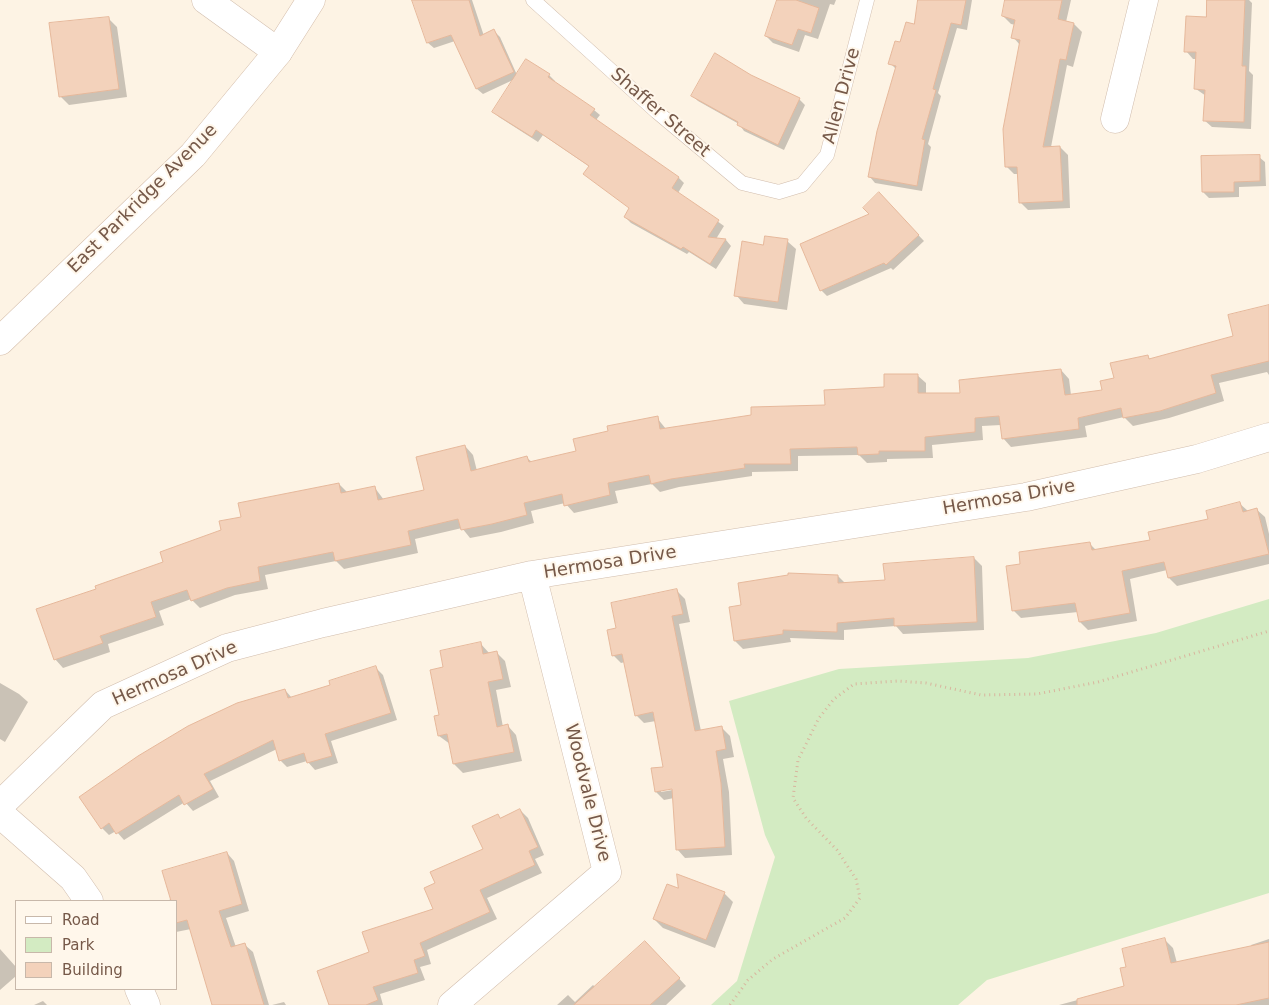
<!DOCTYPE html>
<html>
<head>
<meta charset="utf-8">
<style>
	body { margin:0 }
	#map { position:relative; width:1269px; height:1005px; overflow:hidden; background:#fdf3e4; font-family:"DejaVu Sans",sans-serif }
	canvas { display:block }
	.legend { position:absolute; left:15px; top:900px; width:162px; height:90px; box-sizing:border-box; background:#fff7eb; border:1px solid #c8b8aa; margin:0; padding:6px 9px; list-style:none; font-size:15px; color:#765949 }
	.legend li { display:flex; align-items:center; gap:10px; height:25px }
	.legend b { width:25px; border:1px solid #c8b8aa }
</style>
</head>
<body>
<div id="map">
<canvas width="1269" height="1005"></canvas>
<ul class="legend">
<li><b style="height:6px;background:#fff"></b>Road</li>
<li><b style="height:14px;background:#d3ebc2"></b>Park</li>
<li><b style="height:14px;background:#f3d2bb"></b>Building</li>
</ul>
</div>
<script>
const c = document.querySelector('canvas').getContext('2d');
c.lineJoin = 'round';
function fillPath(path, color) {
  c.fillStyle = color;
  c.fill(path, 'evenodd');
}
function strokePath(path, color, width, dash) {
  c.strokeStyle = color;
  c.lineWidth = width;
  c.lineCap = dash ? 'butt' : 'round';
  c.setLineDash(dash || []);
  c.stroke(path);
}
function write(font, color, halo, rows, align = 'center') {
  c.font = font + ' "DejaVu Sans",sans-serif';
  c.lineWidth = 4;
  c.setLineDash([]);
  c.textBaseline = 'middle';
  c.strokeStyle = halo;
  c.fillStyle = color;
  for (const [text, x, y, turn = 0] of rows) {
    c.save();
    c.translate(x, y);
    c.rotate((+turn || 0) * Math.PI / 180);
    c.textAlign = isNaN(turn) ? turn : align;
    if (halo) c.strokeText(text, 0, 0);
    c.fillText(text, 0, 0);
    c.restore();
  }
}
const green = new Path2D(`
	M1269,599V893L987,980L958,1005H711L737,981L775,857L765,835L729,701L839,669L1028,658L1156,633Z`);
const shadow = new Path2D(`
	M413,0H472L484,36L494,31L500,37L517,75H549L555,81L554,82L594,110L600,115L596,120L678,177L684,183L678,193L724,226L716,239L726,240L731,246L716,269L689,252L687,254L631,223L625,217L630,208L585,174L590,167L543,135L538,142L499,117L494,112L515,79L483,94L477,89L455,41L434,48L428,43Z
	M778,0H836L834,5L830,4L818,39L805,35L799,52L773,43L766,36Z
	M919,0H972L967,30L957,28L938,93L941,96L928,144L931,147L922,191L875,183L870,177L896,69L890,63L915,26Z
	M1007,0H1071L1066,22L1074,24L1082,32L1073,67L1067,65L1051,147H1060L1068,155L1070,208L1028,210L1020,202L1019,174H1014L1006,166L1020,45L1013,37L1016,25L1011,24L1003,16Z
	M1208,0H1249L1252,3L1249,71L1253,75L1251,129L1212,127L1204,120L1206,96L1196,89L1197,59H1193L1186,51L1207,18Z
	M108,18L117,27L127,97L69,105L61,97Z
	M751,76L799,99L805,105L784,150L744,131L739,124L698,101L692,95Z
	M1259,157L1265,162L1266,186L1239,187V197L1209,198L1203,192Z
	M879,194L924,241L893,270L891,268L827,296L821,290L871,215Z
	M787,241L796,249L787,310L744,304L736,295L764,246Z
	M1269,307V375L1267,372L1219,383L1224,401L1169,418L1133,426L1124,417L1085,426L1087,437L1011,447L1003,438L1001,425L982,426L983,440L932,445L933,458L887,459V462L867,463L859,455L798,456V471L752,472V476L679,487L660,492L652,484L615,491L618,503L574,513L565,503L531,511L534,523L501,532L470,538L462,528L415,539L418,553L344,569L336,561L265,575L268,589L235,595L200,608L191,599L159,611L164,625L108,644L110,652L63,668L55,659L97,590L165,563L242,518L339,484L347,492L375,488L384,500L425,491L465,446L473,455L477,471L527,458L532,462L578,452L657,418L666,429L826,406L886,388L917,375L926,383V395L962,394L1061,370L1069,379L1071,395L1104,391L1115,379L1147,356L1151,360L1235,337Z
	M1239,503L1248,511L1256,509L1265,517L1269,534V564L1177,586L1169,578L1167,570L1130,579L1137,621L1088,630L1080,622L1078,612L1021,618L1013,610L1022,565L1090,544L1097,551L1151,541L1209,520Z
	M974,558L982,566L984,630L903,634L896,626L844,630V640L790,638L791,642L743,649L735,641L743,606L838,576L846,584L886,581Z
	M677,591L685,599L690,622L679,624L701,731L722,728L730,736L734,757L723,759L729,792L732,855L685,858L677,849L674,798L664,800L656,792L664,768L656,721L644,723L636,715L625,662L621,663L613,655L618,629ZM678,787L679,789L661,792V790Z
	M480,643L490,654L496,652L505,661L511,687L496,690L503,727L508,726L516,735L522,761L463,773L454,764L450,744L439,736L444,668Z
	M376,668L383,675L397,720L331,741L338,763L315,770L307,761L287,767L280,760L277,749L210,781L219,797L193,811L185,802L124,840L116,831L109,835L102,828L285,690L292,698L332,686Z
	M0,683L19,694L28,702L5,742L0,739Z
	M520,810L528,818L544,855L535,859L542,873L487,898L497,919L427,950L431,964L420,967L425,980L380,994L383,1005H331L371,953L435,910L437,883L484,849L501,819Z
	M227,853L234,861L249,911L226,918L236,947L245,945L253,952L269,1005H218L191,929L176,932V901H168Z
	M679,890L724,893L733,902L715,948L663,928L654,919Z
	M1164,939L1173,948L1177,963L1252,947L1251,945L1269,939V1005H1059L1126,987L1128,968Z
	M0,949L16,967V976L0,990Z
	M653,950L686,986L666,1005H557L568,995L575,1002L593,985L596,988Z
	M43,1001L47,1005H34Z
	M284,1002L286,1005H272Z`);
const building = new Path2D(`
	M412,0H469L480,36L494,29L514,72L476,89L451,35L427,43Z
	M777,0H796L819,8L811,33L798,29L792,45L765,36Z
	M918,0H966L961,25L951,23L933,89L936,90L922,139L925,140L917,186L868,177L877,131L896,66L888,64L895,41L900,42L906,22L914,24Z
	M1005,0H1062L1058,19L1074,23L1066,60L1060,59L1043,147L1060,146L1063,201L1019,203L1017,167H1005L1003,129L1020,40L1011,38L1015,20L1002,16Z
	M1207,0H1245L1242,66H1246L1244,122L1203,121L1205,90L1194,89L1196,52H1184L1186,16L1206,17Z
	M109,17L119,89L59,97L49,23Z
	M715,53L751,75L800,98L778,145L737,125L738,122L691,96Z
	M526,59L550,74L548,77L595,109L590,115L679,177L672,188L719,220L708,237L726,239L710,264L683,247L681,249L624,217L629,208L583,174L589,166L536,130L532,137L492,112Z
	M1260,155V181L1234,182V192H1202L1201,156Z
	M879,192L919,235L886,265L884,263L820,291L800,244L869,214L863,208Z
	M765,236L788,239L778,302L734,296L742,241L763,245Z
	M1269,305V361L1211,375L1216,393L1160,411L1123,418L1121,408L1078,418L1079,429L1002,439L999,416L975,418V432L925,437V451H879V454L858,455L857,447L790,449L791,464H744L745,468L671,479L651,484L649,475L608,483L610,495L564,506L562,494L524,503L527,515L492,524L461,530L458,519L408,531L411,545L335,561L333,552L258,567L260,581L227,588L191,601L187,590L151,602L156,617L100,636L103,643L54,660L36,609L96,589L95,586L163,562L160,552L221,530L219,521L241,517L238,503L339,483L341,493L375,486L378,500L424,490L416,457L465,445L471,471L527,456L529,462L576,451L573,439L608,431L607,426L658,416L660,429L751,415V407L825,405L824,390L884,387V374H918V393H960L959,380L1061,369L1065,395L1102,390L1100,381L1114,378L1110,363L1148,355L1149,359L1233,336L1228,315Z
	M1240,502L1243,512L1257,508L1269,554L1168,578L1164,562L1122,571L1130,613L1079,622L1075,603L1012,611L1006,566L1020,564L1019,552L1090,542L1092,550L1150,540L1148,532L1208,519L1206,511Z
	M974,557L977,622L894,626V618L837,623V632L783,630V634L734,641L729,607L741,605L738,583L788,575V573L838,575V583L885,580L883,564Z
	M677,589L683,614L672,616L695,731L722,726L726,749L716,751L721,783L725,847L676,850L672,789L655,792L651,768L663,767L653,712L635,716L622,654L612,656L607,630L616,628L611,603Z
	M481,642L483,654L497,651L503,679L488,682L497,727L508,724L514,752L453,764L447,734L438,736L434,716L439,715L430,670L443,667L440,651Z
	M376,666L391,713L325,734L332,756L307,763L304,753L279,761L273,740L204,774L213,789L184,805L179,795L116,834L109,823L101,829L79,797L138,756L188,726L237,703L285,689L288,698L330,685L329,681Z
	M520,809L538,847L529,851L535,865L480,890L490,912L420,943L425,956L414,960L418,973L373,987L378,1000L366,1005H329L317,971L369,952L362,932L433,909L424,888L435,883L430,872L483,849L472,826L498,814L500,818Z
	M227,852L242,904L219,911L231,947L245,943L264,1005H212L187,920L176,923V901H171L162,871Z
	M677,874L725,892L706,940L653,919L667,884L678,888Z
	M1165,938L1171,963L1269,942V998L1236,1005H1077V999L1124,986L1120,968L1126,967L1122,949Z
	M645,941L680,978L650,1005H574Z`);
const path = new Path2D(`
	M730,1005L748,980L773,959L845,918L860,898L856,879L837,850L806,818L793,798L798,760L819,718L834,699L854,684L898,681L926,683L981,695L1037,694L1098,682L1269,631`);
const service = new Path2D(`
	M533,0L657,112L742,183L779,192L802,185L827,155L867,0`);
const minor = new Path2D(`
	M206,0L278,52
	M1115,119L1144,0
	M0,805L103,705L227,648L323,623L532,575L1026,497L1197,459L1269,437
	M0,814L73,878L89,901
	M139,989L146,1005
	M452,1005L607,872L532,575`);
const secondary = new Path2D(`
	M0,341L193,155L278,52L311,0`);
const streetNames = [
	["Allen Drive",842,96,-75],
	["Shaffer Street",660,113,41],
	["East Parkridge Avenue",143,199,-45],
	["Hermosa Drive",1009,498,-10],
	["Hermosa Drive",610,563,-9],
	["Hermosa Drive",175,674,-24],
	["Woodvale Drive",587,793,76]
];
fillPath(green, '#d3ebc2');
fillPath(shadow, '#0003');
fillPath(building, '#f3d2bb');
strokePath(building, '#e6b89b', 1);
strokePath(service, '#d1bdad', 15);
strokePath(minor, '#d1bdad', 29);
strokePath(secondary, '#d4bdaa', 29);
strokePath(path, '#d8b59e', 3, [1, 4]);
strokePath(service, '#fff', 14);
strokePath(minor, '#fff', 28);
strokePath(secondary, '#fff', 28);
write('18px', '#765949', '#fff7eb', streetNames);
</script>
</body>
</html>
